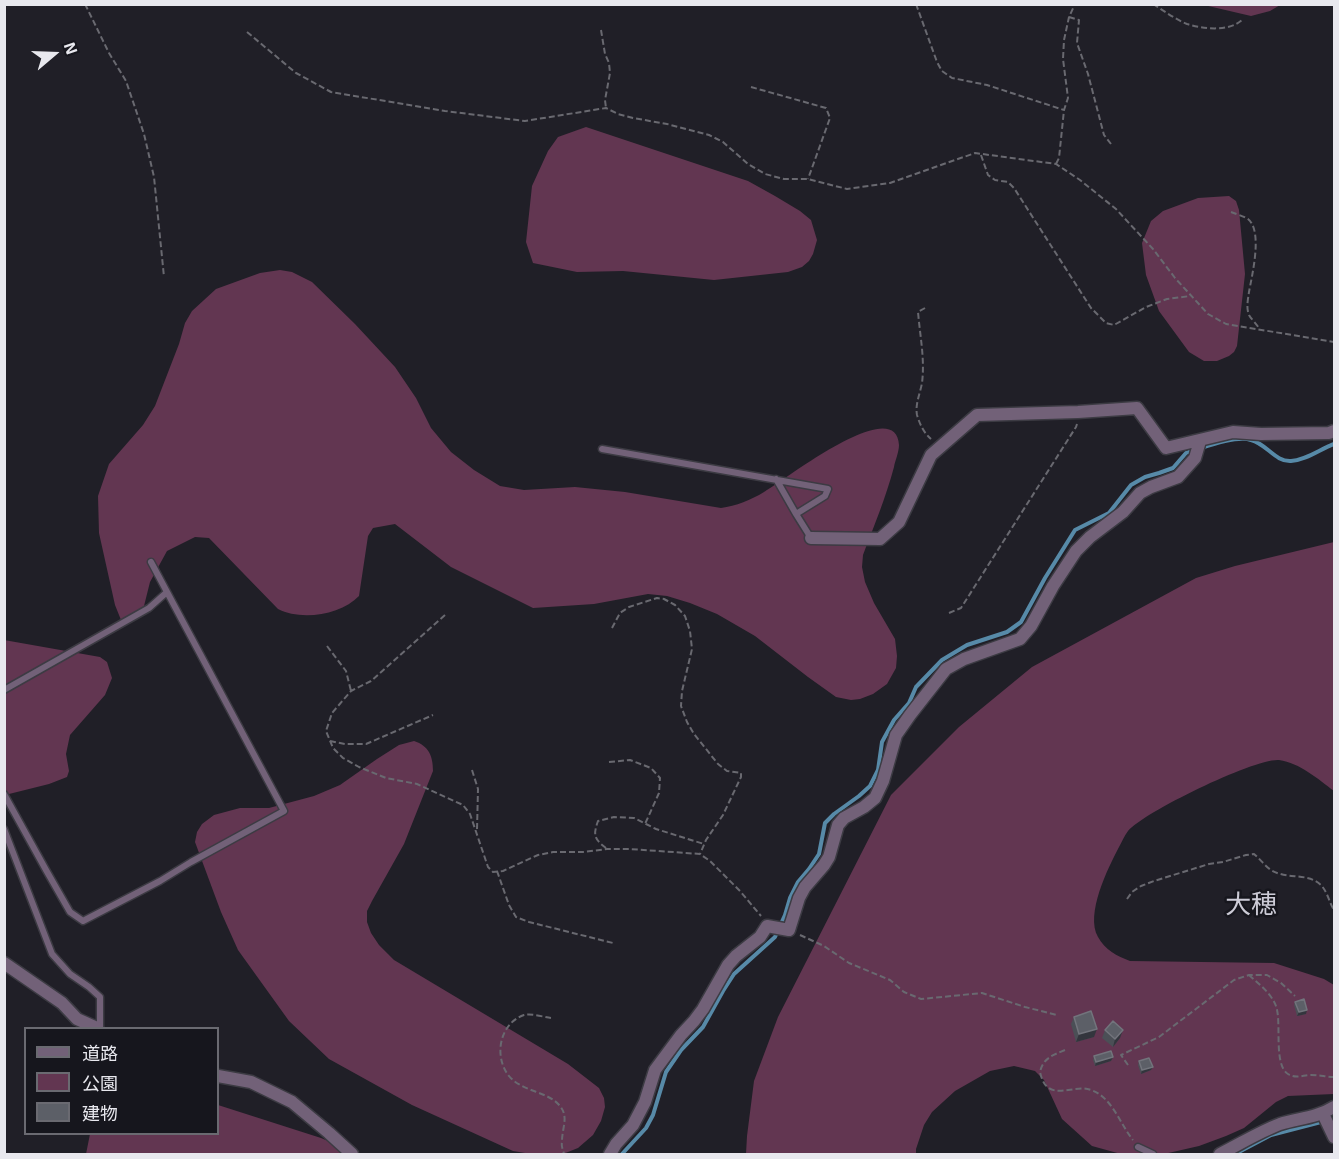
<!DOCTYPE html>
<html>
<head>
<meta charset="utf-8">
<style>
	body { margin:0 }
	#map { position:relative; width:1339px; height:1159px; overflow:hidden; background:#201f27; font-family:"Exo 2","Noto Sans JP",sans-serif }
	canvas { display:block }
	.frame { position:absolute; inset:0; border:6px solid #e8e8ee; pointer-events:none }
	.legend { position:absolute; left:24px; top:1027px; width:195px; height:108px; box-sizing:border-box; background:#16161d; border:2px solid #6a6a71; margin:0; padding:8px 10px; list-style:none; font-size:18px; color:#e8e8ee }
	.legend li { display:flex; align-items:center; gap:12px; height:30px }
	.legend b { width:30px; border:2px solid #6a6a71 }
	.north { position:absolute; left:24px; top:24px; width:60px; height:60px; -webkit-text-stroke:4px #16161d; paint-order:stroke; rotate:71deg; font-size:16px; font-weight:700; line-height:24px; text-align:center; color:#e8e8ee }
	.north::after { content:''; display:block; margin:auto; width:21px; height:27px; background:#e8e8ee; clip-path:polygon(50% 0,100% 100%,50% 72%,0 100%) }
</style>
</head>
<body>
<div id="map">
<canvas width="1339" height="1159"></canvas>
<div class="frame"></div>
<ul class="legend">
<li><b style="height:8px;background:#726178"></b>道路</li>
<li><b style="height:16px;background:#623651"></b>公園</li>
<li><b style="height:16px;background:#5c5f67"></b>建物</li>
</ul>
<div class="north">N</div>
</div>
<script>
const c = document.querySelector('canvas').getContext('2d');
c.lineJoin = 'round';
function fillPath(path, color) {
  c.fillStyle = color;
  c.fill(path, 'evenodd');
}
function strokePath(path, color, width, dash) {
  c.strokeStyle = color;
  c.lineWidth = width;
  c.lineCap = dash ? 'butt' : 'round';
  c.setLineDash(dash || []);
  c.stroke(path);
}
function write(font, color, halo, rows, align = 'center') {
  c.font = font + ' "Exo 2","Noto Sans JP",sans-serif';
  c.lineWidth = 5;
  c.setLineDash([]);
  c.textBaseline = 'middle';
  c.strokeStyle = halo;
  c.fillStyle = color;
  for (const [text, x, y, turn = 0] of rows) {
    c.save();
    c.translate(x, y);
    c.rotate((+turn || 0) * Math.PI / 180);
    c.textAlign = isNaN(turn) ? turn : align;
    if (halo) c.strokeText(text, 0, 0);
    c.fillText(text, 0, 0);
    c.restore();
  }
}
const green = new Path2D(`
	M1204,5H1280L1270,11L1251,16Z
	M586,127L748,181L775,196L800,211L811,220L817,240L813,254L809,261L802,267L788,272L714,280L623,271L577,272L533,263L526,242L532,186L548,151L558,137Z
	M1229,196L1236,201L1239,210L1245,274L1237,346L1234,352L1229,356L1217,361H1204L1189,352L1159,311L1146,275L1142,243L1151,221L1163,211L1198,198Z
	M280,270L292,272L312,282L355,324L395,367L416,398L431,428L451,452L474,470L500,486L524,490L575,487L625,492L721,508C736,506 751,500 764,492C781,483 896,392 899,445C899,452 895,461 894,467C886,497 874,526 863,555L862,567L865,582L874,603L895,639L897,656L896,668L887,684L873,694L860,699L851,700L836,697L808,677L755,636L717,614L690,603L667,596L648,594L594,604L533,608L451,567L395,524L373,528L368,536L359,596C341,615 301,621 278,609L209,538L195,537L167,551L150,582L142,614L138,619L128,623L121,620L115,605L99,533L98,496L109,464L143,425L155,406L179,344L185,323L192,311L216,289L260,273Z
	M1334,542V791C1318,779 1300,763 1279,760C1255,758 1144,812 1128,831C1124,836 1122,842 1119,847C1108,868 1085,914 1098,937C1105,950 1117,956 1130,961L1274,963L1324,979L1334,985V1094L1288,1096L1276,1102L1244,1128L1226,1136L1199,1146L1164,1154H1121L1092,1146L1062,1119L1044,1080L1035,1071L1014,1066L990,1071L955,1091L932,1112L924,1125L916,1149V1154H746L747,1136L754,1081L778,1017L891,795L959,727L1032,667L1196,578L1235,566Z
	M4,640L100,657L107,662L112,678L105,695L70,735L66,754L69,771L67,777L49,784L5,795Z
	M414,741C429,746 433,756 433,771L404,844L372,901L367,911V922L371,933L379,945L394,960L568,1064L599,1088L604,1098L605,1107L601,1121L593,1135L578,1148L563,1154H531L513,1151L412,1105L329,1059L289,1021L238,950L221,912L195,842L197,832L202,824L214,815L240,808H269L314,796L340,785L377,759L399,745Z
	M218,1105L321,1138L359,1154H86L90,1134H218Z`);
const stream = new Path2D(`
	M1201,448C1213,444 1240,436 1251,440C1267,444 1275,462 1291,461C1307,460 1320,449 1334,444
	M622,1154L646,1128L653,1115L666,1072L681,1050L703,1027L723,991L734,974L775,937L785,915L790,898L798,882L809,869L819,854L825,823L834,814L859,796L870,786L878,770L882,742L894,720L909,703L916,687L942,660L967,645L1007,632L1021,622L1045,578L1075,530L1109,513L1131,485L1145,477L1159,473L1173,468L1186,453L1194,450
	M1235,1154L1271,1135L1321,1122`);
const path = new Path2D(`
	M85,4L109,53L126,81L144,134L154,177L164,277
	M916,4L937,62L942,71L952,78L987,85L1064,110
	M1153,4C1164,11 1175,19 1187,24C1203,29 1229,32 1242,20
	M1069,17L1079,20L1077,43L1088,74L1104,135L1111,144
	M601,30L605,54L609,63L610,73L605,100L606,108
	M247,32L296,73L331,92L445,111L525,121L606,108L618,114L633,118L667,124L709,135L723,142L748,164L765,174L784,179H808L847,189L890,183L975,153L1056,164L1080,180L1116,209L1153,249L1175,278L1208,314L1226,324L1334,342
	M751,87L826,108L830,118L808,179
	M981,155L988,175L995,180L1008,182L1014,188L1091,308L1106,323L1114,325L1146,307L1167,299L1190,296
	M1056,164L1059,158L1064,110L1068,98L1063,59L1064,40L1069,17L1075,4
	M1231,212C1236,214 1243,216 1248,219C1263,231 1252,275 1249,292C1248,299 1246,308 1249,315C1251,319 1257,324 1260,330
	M925,308L918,312C920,336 925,359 922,383C920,394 915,404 917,415C920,425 924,433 931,439
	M949,613L961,608L1076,427L1077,424
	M445,615L371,681L351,691L332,713L326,731L333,748L343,758L359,767L386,778L417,784L463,805L470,814L488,867L493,872L503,871L538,855L553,852H583L607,849H630L700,854L710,861L740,891L761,916
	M612,628L620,613L629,607L657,598L664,599L675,605L685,616L690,631L692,649L682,691L681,706L687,722L694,734L718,764L727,771L741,773V777L723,815L706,840L700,854
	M327,646L346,671L351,691
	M330,741L345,744H366L433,715
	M609,762L630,760L651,768L660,778L659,793L645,824
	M472,770L478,789L477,830
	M606,848C594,839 593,835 598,821L614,817L634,818L656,829L704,844
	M497,871L509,905L516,917L529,922L613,943
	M1127,899L1132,892L1141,886L1154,881L1209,864L1223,862L1246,855L1254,854C1260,859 1265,866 1271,870C1287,880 1307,872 1321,885C1328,893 1329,902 1334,910
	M800,935L824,946L849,963L890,980L904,992L921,999L982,993L1025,1007L1057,1015
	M1249,975C1259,984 1271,993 1276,1006C1282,1023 1273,1064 1288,1074C1296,1079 1303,1075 1311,1075C1319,1075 1327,1077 1334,1077
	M551,1018C543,1017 532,1013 524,1015C500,1023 493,1056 509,1076C522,1092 548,1091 560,1106C569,1117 562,1128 562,1141C561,1146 563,1150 564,1154
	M1065,1050C1053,1055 1043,1058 1040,1072C1047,1105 1073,1083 1091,1090C1112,1097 1120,1124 1133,1140
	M1128,1065L1121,1055L1159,1037L1234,980L1249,975H1267L1281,983L1295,996`);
const lane = new Path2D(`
	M602,449L828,489L825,496L796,514L811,538
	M776,479L796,514
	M4,690L149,608L167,592
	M4,794L46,870L70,912L83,921L160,881L191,862L284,811L151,562
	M4,829L52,954L70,974L89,987L100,997V1028
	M1138,1147L1153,1154`);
const street = new Path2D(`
	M811,538L880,539L899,522L931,455L977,415L1078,412L1137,408L1166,448L1233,432L1261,434L1329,433L1334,431
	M4,963L62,1003L77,1019L97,1028
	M218,1076L251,1082L292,1102L329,1133L352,1154
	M1323,1114L1334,1137
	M610,1154L616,1144L633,1125L645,1102L655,1070L681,1035L694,1021L703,1009L728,965L736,956L760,937L767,926L789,930L799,898L805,887L824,865L829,857L838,825L844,818L864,807L875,798L883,781L896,735L910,715L946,669L964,659L1020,639L1031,626L1053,586L1076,551L1090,537L1123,512L1140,493L1151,487L1178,477L1195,458L1200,441
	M1220,1154C1240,1144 1259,1132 1280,1124C1300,1118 1316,1118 1334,1107`);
const wall = new Path2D(`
	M1295,1002L1306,1014L1297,1016L1294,1005Z
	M1074,1017L1094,1037L1076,1042L1071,1024Z
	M1105,1030L1120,1038L1113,1047L1102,1038Z
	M1094,1056L1113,1057L1111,1061L1095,1066L1093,1060Z
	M1139,1061L1151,1070L1141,1074L1138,1065Z`);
const shadedWall = new Path2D(`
	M1307,1010L1306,1014L1297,1016L1299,1012Z
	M1097,1029L1094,1037L1076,1042L1079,1034Z
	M1123,1030L1120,1038L1113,1047L1115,1039Z
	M1113,1057L1111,1061L1095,1066L1096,1062Z
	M1153,1067L1151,1070L1141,1074L1142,1070Z`);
const building = new Path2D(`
	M1304,999L1307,1010L1299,1012L1295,1002Z
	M1091,1011L1097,1029L1079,1034L1074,1017Z
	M1113,1021L1123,1030L1115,1039L1105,1030Z
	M1111,1051L1113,1057L1096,1062L1094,1056Z
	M1149,1058L1153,1067L1142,1070L1139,1061Z`);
const quarterNames = [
	["大穂",1251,904]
];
fillPath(green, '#623651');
strokePath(stream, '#578aa8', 4);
strokePath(lane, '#3c3b43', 9);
strokePath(street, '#3c3b43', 15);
strokePath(path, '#696970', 2, [6, 3]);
strokePath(lane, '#726178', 6);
strokePath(street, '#726178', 12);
fillPath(wall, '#4b4f56');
fillPath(shadedWall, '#33353d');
fillPath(building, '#5c5f67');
strokePath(building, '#72747c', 1.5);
write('26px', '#cccbd6', '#16161d', quarterNames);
</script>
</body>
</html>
